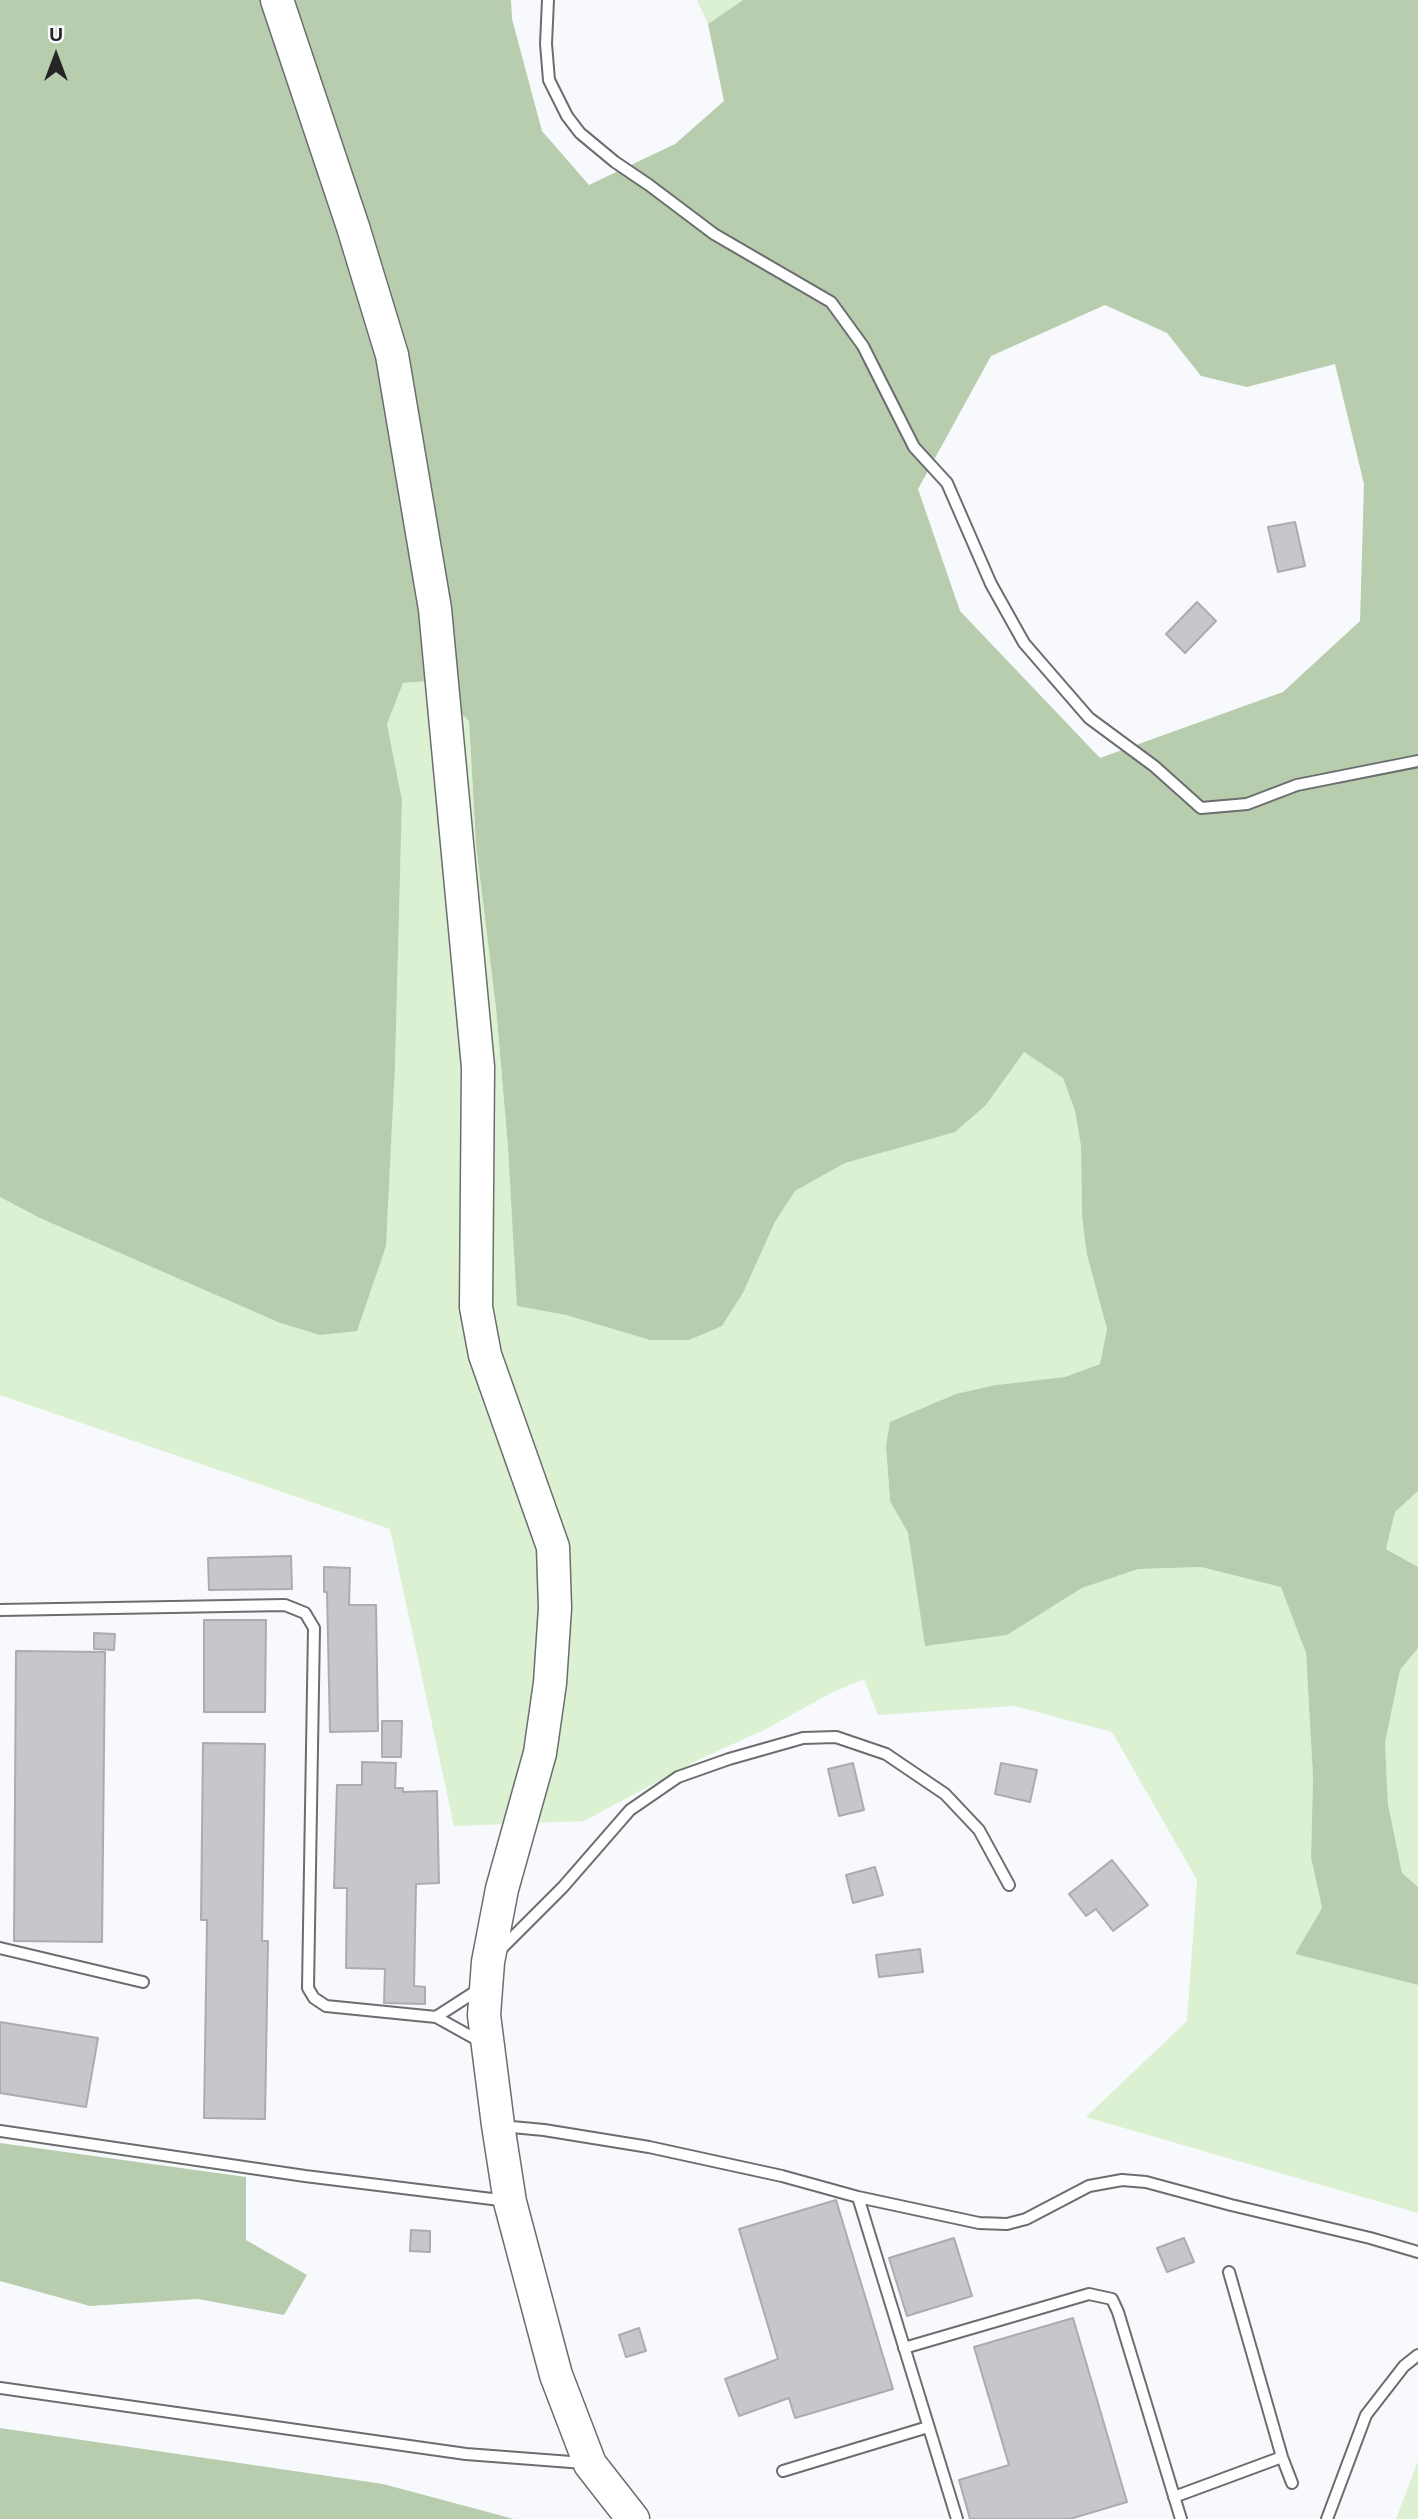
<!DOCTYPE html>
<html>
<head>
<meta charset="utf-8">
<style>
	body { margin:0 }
	#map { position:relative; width:1418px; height:2519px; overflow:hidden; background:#f7f9fc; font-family:Arial,sans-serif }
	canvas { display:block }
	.north { position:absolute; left:21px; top:21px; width:70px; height:70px; -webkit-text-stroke:5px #f7f9fc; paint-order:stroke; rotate:0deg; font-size:19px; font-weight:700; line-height:28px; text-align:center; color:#252526 }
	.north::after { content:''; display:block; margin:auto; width:24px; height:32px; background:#252526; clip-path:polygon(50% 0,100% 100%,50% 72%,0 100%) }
</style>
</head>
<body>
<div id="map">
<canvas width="1418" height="2519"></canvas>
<div class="north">U</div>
</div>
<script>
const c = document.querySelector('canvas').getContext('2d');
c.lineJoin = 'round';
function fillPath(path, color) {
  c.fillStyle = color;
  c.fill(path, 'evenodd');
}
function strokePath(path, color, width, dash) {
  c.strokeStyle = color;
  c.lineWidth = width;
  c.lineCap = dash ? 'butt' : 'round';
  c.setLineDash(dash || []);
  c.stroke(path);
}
const green = new Path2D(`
	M697,0H743L708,24Z
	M428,681L469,721L476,845L496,1008L508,1147L518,1306L566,1315L650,1340L722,1326L743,1293L775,1222L795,1191L845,1163L955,1131L986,1105L1024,1052L1063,1078L1075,1111L1081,1146L1082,1217L1087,1255L1107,1330L1100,1364L1065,1377L996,1385L886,1446L890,1501L908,1533L925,1645L1007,1635L1082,1588L1138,1569L1201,1567L1282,1587L1306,1652L1313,1777L1311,1857L1322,1908L1295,1954L1418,1985V2213L1086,2117L1187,2021L1197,1880L1112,1732L1014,1706L878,1715L864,1679L831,1693L766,1729L698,1760L584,1821L454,1826L390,1529L0,1395V1197L41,1218L280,1323L320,1335L386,1246L395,1066L402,800L387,724L403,683Z
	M1418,1491V1567L1386,1549L1395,1512Z
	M1418,1648V1887L1402,1873L1388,1804L1385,1743L1400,1670Z
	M1418,2461V2519H1396Z`);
const forest = new Path2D(`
	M0,0H511L512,19L542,131L589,185L675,144L724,101L708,24L743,0H1418V1491L1395,1512L1386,1549L1418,1567V1648L1400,1670L1385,1743L1388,1804L1402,1873L1418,1887V1985L1295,1954L1322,1908L1311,1857L1313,1777L1306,1653L1281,1587L1201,1567L1138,1569L1082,1588L1007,1635L925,1646L908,1533L890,1501L886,1446L890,1422L956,1394L996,1385L1065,1377L1100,1364L1107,1329L1087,1255L1082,1217L1081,1146L1075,1111L1063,1078L1024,1052L986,1105L955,1132L845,1163L795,1191L775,1222L743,1293L722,1326L689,1340H650L566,1315L517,1306L508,1147L496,1008L476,845L469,721L428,681L403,683L387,724L402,800L395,1066L386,1246L357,1331L320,1335L280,1323L40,1218L0,1197ZM1105,305L1167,333L1201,376L1247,387L1335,364L1364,484L1360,621L1283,692L1100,758L960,611L918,489L991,356Z
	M0,2143L246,2177V2240L307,2275L284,2315L198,2299L90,2306L0,2281Z
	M0,2428L383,2484L514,2519H0Z`);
const building = new Path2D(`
	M1295,522L1305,566L1278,572L1268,527Z
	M1197,602L1216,621L1185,653L1166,634Z
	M291,1556L292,1589L209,1590L208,1558Z
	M324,1567L350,1568L349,1605H376L378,1731L330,1732L327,1592H324Z
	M204,1620H266L265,1712H204Z
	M94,1633L115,1634L114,1650L94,1649Z
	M16,1651L105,1652L102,1942L14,1941Z
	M382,1721H402L401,1757H382Z
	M203,1743L265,1744L262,1941H268L265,2119L204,2118L207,1920H201Z
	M362,1762L396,1763L395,1788H403V1792L437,1791L439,1883L416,1884L414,1986L425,1987V2004L384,2003L385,1969L346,1968L347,1888H334L337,1785H362Z
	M853,1763L864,1810L839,1816L828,1769Z
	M1001,1763L1037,1770L1030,1802L995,1794Z
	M1112,1860L1148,1905L1113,1931L1096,1909L1086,1916L1069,1894Z
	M875,1867L883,1895L853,1903L846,1875Z
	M920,1949L923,1972L879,1977L876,1955Z
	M0,2022L98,2038L86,2107L0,2093Z
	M836,2200L893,2389L795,2418L789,2398L739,2416L725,2379L778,2359L739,2229Z
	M411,2230L430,2231V2252L410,2251Z
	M954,2238L972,2296L907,2316L889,2258Z
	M1184,2238L1194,2262L1167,2272L1157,2248Z
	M1073,2318L1127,2502L1070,2519H970L959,2480L1009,2465L974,2347Z
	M639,2328L646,2351L626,2357L619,2335Z`);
const service = new Path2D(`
	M548,0L546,44L549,80L567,116L580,133L615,162L649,185L714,234L831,302L863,346L914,447L947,483L991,584L1024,643L1089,718L1154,766L1201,808L1247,804L1297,785L1418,761
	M0,1610L285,1605L305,1613L314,1628L308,1988L314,1998L326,2006L436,2017L481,2042
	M0,1948L143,1982
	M499,1951L563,1887L630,1810L678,1777L729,1759L803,1738L836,1737L886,1754L945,1794L979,1830L1009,1885
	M436,2017L481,1988
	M501,2126L544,2130L649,2147L782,2176L858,2197L979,2223L1007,2224L1026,2219L1089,2186L1122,2180L1146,2182L1231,2205L1370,2238L1418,2252
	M0,2131L305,2176L508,2201
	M858,2197L957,2519
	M1229,2272L1282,2457L1292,2483
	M904,2348L1089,2294L1112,2299L1118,2312L1181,2519
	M0,2388L466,2454L584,2463
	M783,2471L928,2427
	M1174,2497L1282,2457
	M1327,2519L1366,2415L1404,2366L1418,2355`);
const secondary = new Path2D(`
	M277,0L353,227L392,355L435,609L478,1067L476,1307L485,1355L553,1547L555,1608L550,1683L540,1753L502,1889L488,1962L484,2015L498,2125L510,2202L556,2375L590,2464L633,2519`);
fillPath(green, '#dbf1d1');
fillPath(forest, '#b7cdad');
fillPath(building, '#c6c7ca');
strokePath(building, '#acacb0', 2);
strokePath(service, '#6b6d6f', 14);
strokePath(secondary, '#6b6d6f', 35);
strokePath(service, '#fff', 10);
strokePath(secondary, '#fff', 32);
</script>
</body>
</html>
